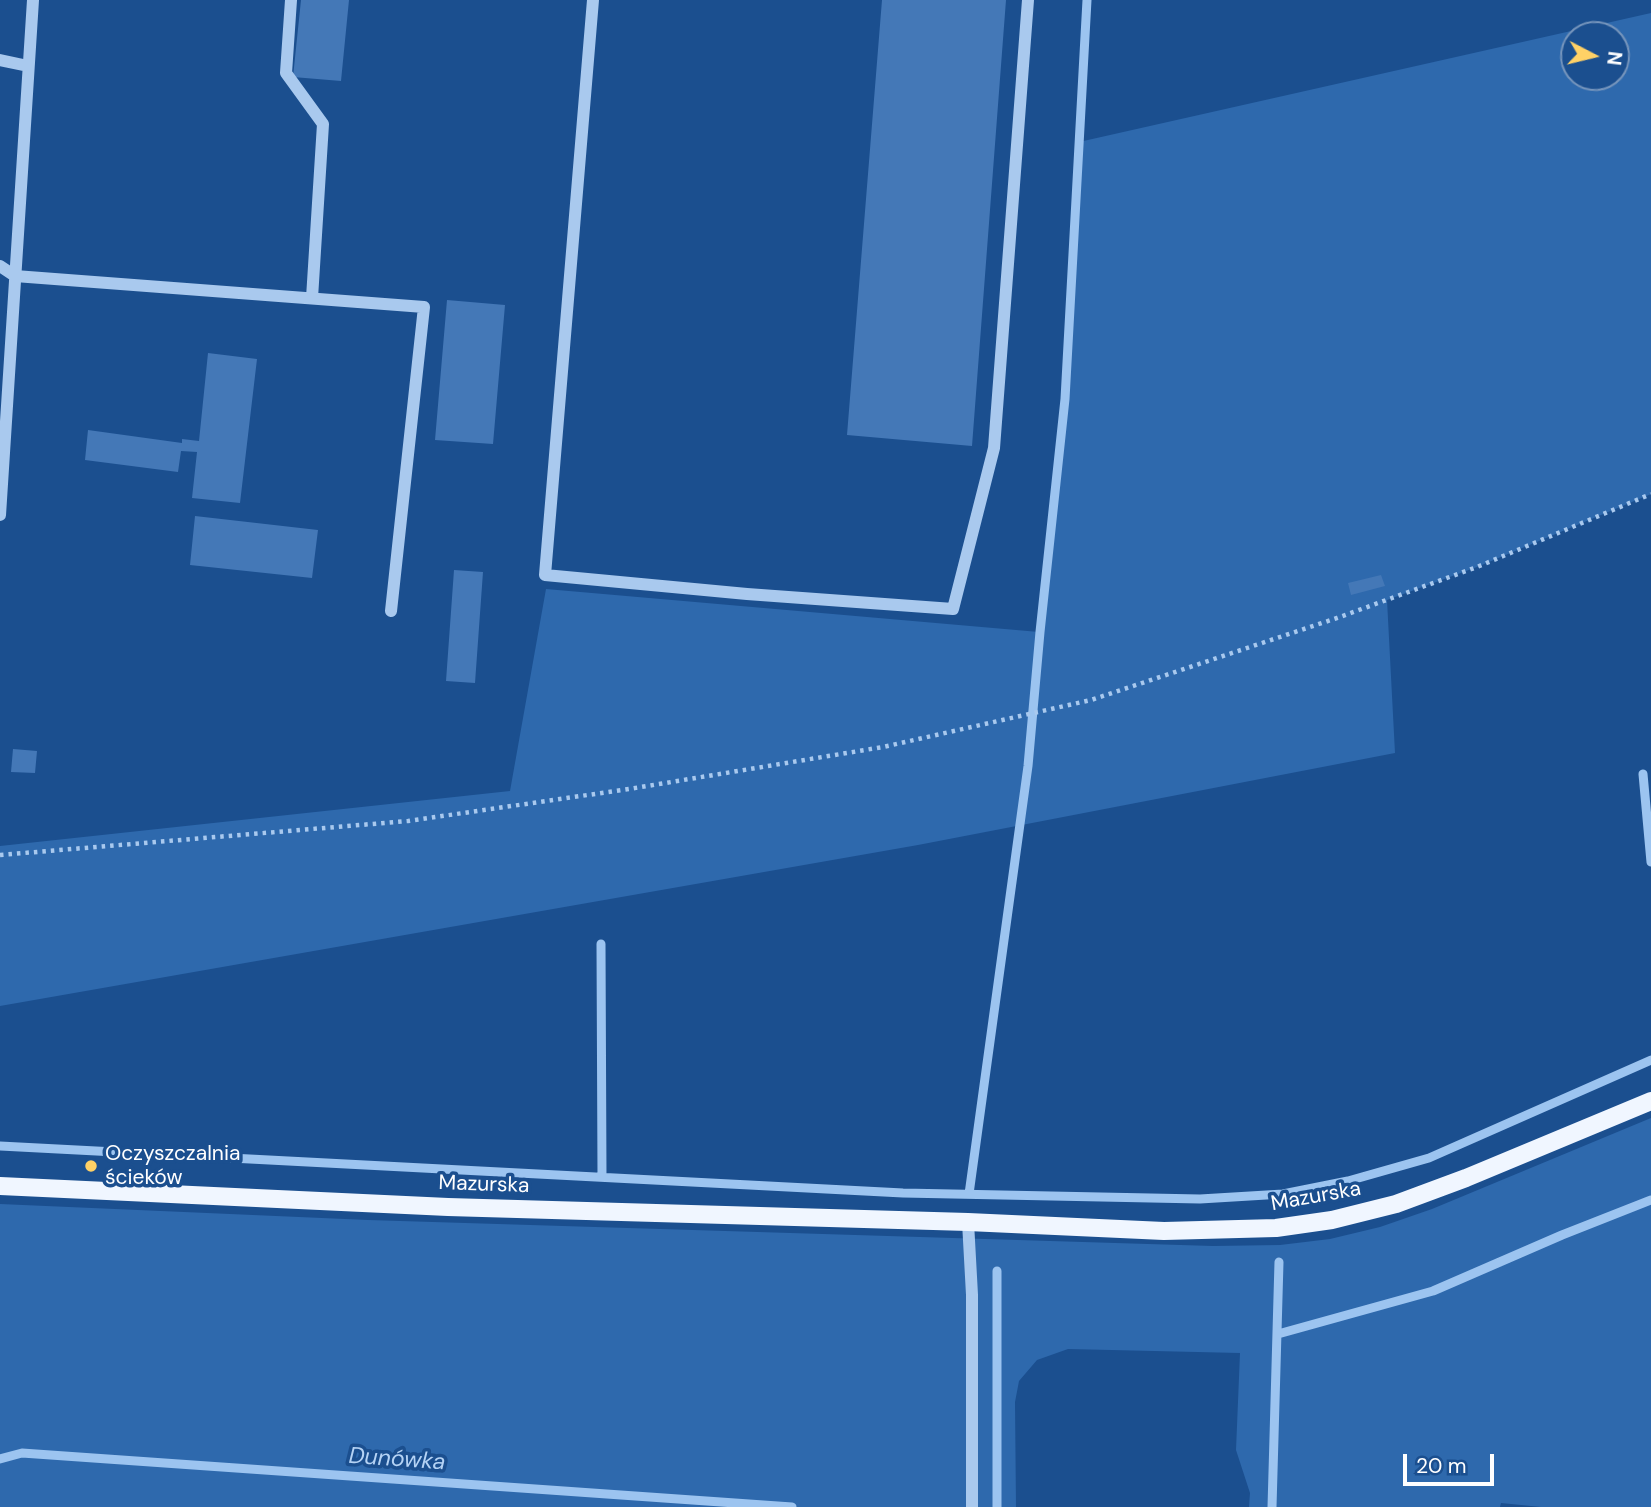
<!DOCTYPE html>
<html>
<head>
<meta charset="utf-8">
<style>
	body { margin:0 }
	#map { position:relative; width:1651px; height:1507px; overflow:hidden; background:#1b4f8f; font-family:"DM Sans",sans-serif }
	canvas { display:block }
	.north { position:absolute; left:1560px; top:21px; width:70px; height:70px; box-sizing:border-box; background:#1b4f8f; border:2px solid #7695bc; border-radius:50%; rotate:97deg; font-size:19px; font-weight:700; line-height:28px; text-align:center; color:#fff }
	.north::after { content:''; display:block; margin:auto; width:24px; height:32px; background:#ffd166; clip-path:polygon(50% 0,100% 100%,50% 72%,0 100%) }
	.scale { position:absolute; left:1403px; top:1454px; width:91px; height:32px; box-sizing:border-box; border:4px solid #fff; border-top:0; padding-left:9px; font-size:21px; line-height:24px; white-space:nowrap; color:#fff; -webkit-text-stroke:5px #1b4f8f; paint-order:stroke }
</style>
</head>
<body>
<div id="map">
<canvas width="1651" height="1507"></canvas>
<div class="north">N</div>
<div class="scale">20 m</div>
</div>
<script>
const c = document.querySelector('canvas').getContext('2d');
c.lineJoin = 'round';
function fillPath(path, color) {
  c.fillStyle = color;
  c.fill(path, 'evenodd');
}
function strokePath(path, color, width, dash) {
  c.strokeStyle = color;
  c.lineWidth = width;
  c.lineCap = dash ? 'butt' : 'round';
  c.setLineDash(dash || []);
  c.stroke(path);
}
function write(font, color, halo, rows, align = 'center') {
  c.font = font + ' "DM Sans",sans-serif';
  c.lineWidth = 7;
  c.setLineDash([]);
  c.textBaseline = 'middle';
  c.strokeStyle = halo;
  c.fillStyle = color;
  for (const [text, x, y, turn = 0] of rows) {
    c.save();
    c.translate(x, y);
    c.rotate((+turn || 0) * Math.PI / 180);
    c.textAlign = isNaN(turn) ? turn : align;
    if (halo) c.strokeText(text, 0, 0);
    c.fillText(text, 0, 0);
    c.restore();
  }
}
const green = new Path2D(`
	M1651,13V494L1477,567L1387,600L1395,753L918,845L0,1006V846L510,791L546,589L1039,632L1065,399L1079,142ZM1574,35H1616V77H1574Z
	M1651,1118V1507H1541L1501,1503L1500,1507H1249L1250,1493L1236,1450L1240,1353L1068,1349L1037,1360L1019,1381L1015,1402L1016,1507H0V1204L368,1220L1213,1246L1280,1245L1330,1239L1380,1227L1432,1209Z`);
const stream = new Path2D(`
	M1643,774L1651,862
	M601,944L602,1177
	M0,1146L903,1193L1200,1199L1283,1194L1348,1181L1429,1158L1651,1060
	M969,1194L1028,766L1040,632L1065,399L1087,0
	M997,1271V1507
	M1278,1334L1433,1291L1562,1235L1651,1200
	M0,1459L22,1453L792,1507
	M1272,1507L1279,1262`);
const building = new Path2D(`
	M301,0H349L341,81L293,77Z
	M882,0H1006L972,446L847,435Z
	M447,300L505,305L493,444L435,440Z
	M208,353L257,359L240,503L192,498L197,452L181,451L178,472L85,460L88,430L182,443V439L199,441Z
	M195,516L318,530L312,578L190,565Z
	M454,570L483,572L475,683L446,681Z
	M1381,575L1385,586L1351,595L1348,583Z
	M13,749L37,751L35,773L11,772Z`);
const path = new Path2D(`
	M0,855L408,821L629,789L883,747L1091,700L1337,618L1477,567L1651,494`);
const minor = new Path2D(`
	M291,0L286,73L323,124L312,298
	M593,0L545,575L747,594L953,609L994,448L1028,0
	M0,60L28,66
	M0,266L15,276L424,307L391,611
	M0,515L33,0
	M968,1222L972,1295V1507`);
const major = new Path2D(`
	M0,1186L448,1207L968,1222L1164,1231L1276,1228L1332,1220L1396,1204L1466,1178L1651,1101`);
const markers = [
	[91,1166,7,"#ffd166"]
];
const poiNames = [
	["Oczyszczalnia",105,1154],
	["ścieków",105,1178]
];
const streetNames = [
	["Mazurska",484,1185,2],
	["Mazurska",1316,1197,-10]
];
const waterNames = [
	["Dunówka",397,1460,4]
];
fillPath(green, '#2e69ad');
strokePath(stream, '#9cc4f0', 9);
fillPath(building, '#4478b7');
strokePath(path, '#a9c9ee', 4.5, [3.5, 5]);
strokePath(minor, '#a9c9ee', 12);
strokePath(major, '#f0f6ff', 18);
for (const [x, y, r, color] of markers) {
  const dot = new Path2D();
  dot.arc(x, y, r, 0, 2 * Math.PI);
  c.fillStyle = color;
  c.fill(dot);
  strokePath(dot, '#1b4f8f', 2.5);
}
write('21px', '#fff', '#1b4f8f', poiNames, 'left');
write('21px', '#fff', '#1b4f8f', streetNames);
write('italic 23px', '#b5d3f5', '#1b4f8f', waterNames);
</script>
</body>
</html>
